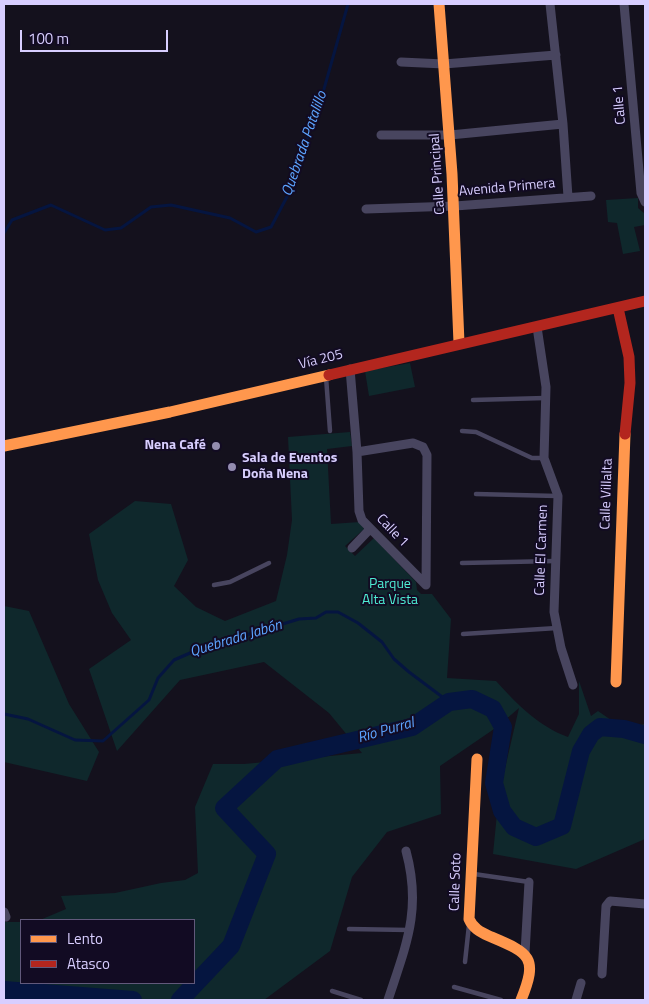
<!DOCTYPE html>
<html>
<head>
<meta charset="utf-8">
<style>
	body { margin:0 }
	#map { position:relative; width:649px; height:1004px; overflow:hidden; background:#14111d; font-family:"Titillium Web",sans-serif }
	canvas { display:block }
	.frame { position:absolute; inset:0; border:5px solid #d8ceff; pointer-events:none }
	.legend { position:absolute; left:20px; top:919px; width:175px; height:65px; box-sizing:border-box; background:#120b23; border:1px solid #61597b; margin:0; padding:6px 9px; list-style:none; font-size:15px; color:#d8ceff }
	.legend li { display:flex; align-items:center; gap:10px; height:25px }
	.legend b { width:25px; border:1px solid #61597b }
	.scale { position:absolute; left:20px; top:30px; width:148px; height:22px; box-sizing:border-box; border:2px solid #d8ceff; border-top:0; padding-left:6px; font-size:15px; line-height:18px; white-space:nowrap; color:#d8ceff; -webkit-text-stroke:4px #120b23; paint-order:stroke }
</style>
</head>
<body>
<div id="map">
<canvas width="649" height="1004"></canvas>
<div class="frame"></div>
<ul class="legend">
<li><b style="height:6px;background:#ff974d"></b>Lento</li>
<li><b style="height:6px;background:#b3261e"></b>Atasco</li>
</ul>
<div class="scale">100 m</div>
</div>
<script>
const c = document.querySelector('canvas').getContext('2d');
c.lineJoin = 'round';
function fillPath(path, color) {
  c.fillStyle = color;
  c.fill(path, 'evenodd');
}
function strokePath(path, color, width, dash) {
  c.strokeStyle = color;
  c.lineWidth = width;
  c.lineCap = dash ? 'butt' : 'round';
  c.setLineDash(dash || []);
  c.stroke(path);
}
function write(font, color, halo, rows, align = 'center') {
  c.font = font + ' "Titillium Web",sans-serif';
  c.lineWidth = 4;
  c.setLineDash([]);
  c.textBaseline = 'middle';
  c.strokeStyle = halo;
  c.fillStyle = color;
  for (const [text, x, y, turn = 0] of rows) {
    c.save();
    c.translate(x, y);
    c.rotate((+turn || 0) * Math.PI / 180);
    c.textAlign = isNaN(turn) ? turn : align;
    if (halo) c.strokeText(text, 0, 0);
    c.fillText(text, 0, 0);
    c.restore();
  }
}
const green = new Path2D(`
	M638,198V208L645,214V225L634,227L640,251L623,254L617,223L608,222L606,200Z
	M410,363L415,387L369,396L365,371Z
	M350,432L352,446L327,449L331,524L360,522L364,529L345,546L355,556L374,538L416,582L417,590L421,594H432L451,619L447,678L496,681C517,704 538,726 568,737L579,714V681L591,716L598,711L624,729L645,724V839L576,869L493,854L499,794L519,708L497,727L440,766L441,814L387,832L352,877L330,951L264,1000H4V922H21V983H194V920H40L66,909L61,896L115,893L161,883L185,880L198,873L195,807L213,764H244L362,753L329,713L264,662L180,680L117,751L89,669L131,640L112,613L98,580L89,534L135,501L171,504L188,560L174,586L196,607L225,621L276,601L287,555L292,520L288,437Z
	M4,606L29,611L69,704L99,752L87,781L4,762Z`);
const stream = new Path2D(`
	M4,233L12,220L51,205L105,230L121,228L151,207L171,205L230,218L256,232L271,227L289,193L324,89L348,4
	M4,714L28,719L75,740L103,741L149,700L158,678L174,660L197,650L299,619L316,618L326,612H338L358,623L382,642L394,659L409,672L449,702`);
const river = new Path2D(`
	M4,990L133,1000
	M180,1000L231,946L267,854L224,808L277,759L412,727L449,702L472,699L493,709L503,727L494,783L502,811L514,827L536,837L562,826L581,751L591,734L600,727L624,729L645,735`);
const lane = new Path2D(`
	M326,377L330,431
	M473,400L545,398
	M462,431L476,432L532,458H544
	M476,494L557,496
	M462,563L555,561
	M214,585L230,582L269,563
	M463,634L557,628
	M474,874L529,882
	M349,929L409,930
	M465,962L469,925
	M454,987L501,1000
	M332,991L361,1000`);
const street = new Path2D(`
	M550,4L563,124L568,197
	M624,4L641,193L645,202
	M401,62L444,64L556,55
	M381,135H450L563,124
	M366,209L455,206L591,196
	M537,327L546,387L544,458L558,496L554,612L561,648L573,685
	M350,369L357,452L359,511L362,520L426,585
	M357,452L413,443L423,447L427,455L426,585
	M352,548L370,529
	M4,912L6,917
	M525,953L529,882
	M602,974L606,906L610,901L645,904
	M388,1000C406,945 422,910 406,851
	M576,1000L581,983`);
const slow = new Path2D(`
	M439,4L452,174L459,343
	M4,446L170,412L329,375
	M616,682L625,434
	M477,759L469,919C473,928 480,932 489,936C529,953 539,956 521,1000`);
const jam = new Path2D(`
	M618,308L629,357L630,383L625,434
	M329,375L645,301`);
const markers = [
	[216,446,5,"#938cb0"],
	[232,467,5,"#938cb0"]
];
const streetNames = [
	["Calle 1",620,105,-95],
	["Calle Principal",438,174,-94],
	["Avenida Primera",507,188,-5],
	["Vía 205",321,360,-14],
	["Calle Villalta",607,494,-88],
	["Calle 1",392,531,46],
	["Calle El Carmen",542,550,-88],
	["Calle Soto",456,882,-88]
];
const poiNames = [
	["Nena Café",206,446],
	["Sala de Eventos",242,459,"left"],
	["Doña Nena",242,475,"left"]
];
const parkNames = [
	["Parque",390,585],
	["Alta Vista",390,601]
];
const waterNames = [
	["Quebrada Patalillo",305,144,-71],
	["Quebrada Jabón",236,639,-17],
	["Río Purral",386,731,-16]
];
fillPath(green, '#0f282c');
strokePath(stream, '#051540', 3);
strokePath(river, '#051540', 18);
strokePath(lane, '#48455f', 4.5);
strokePath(street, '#48455f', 9);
strokePath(slow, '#ff974d', 11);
strokePath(jam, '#b3261e', 11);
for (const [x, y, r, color] of markers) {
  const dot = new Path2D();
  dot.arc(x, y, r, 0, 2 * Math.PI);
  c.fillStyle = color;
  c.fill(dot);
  strokePath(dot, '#120b23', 2);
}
write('14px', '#d8ceff', '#120b23', streetNames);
write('bold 14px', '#d8ceff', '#120b23', poiNames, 'right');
write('14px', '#4eebd3', '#120b23', parkNames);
write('italic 15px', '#5ca4ff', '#120b23', waterNames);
</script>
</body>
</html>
